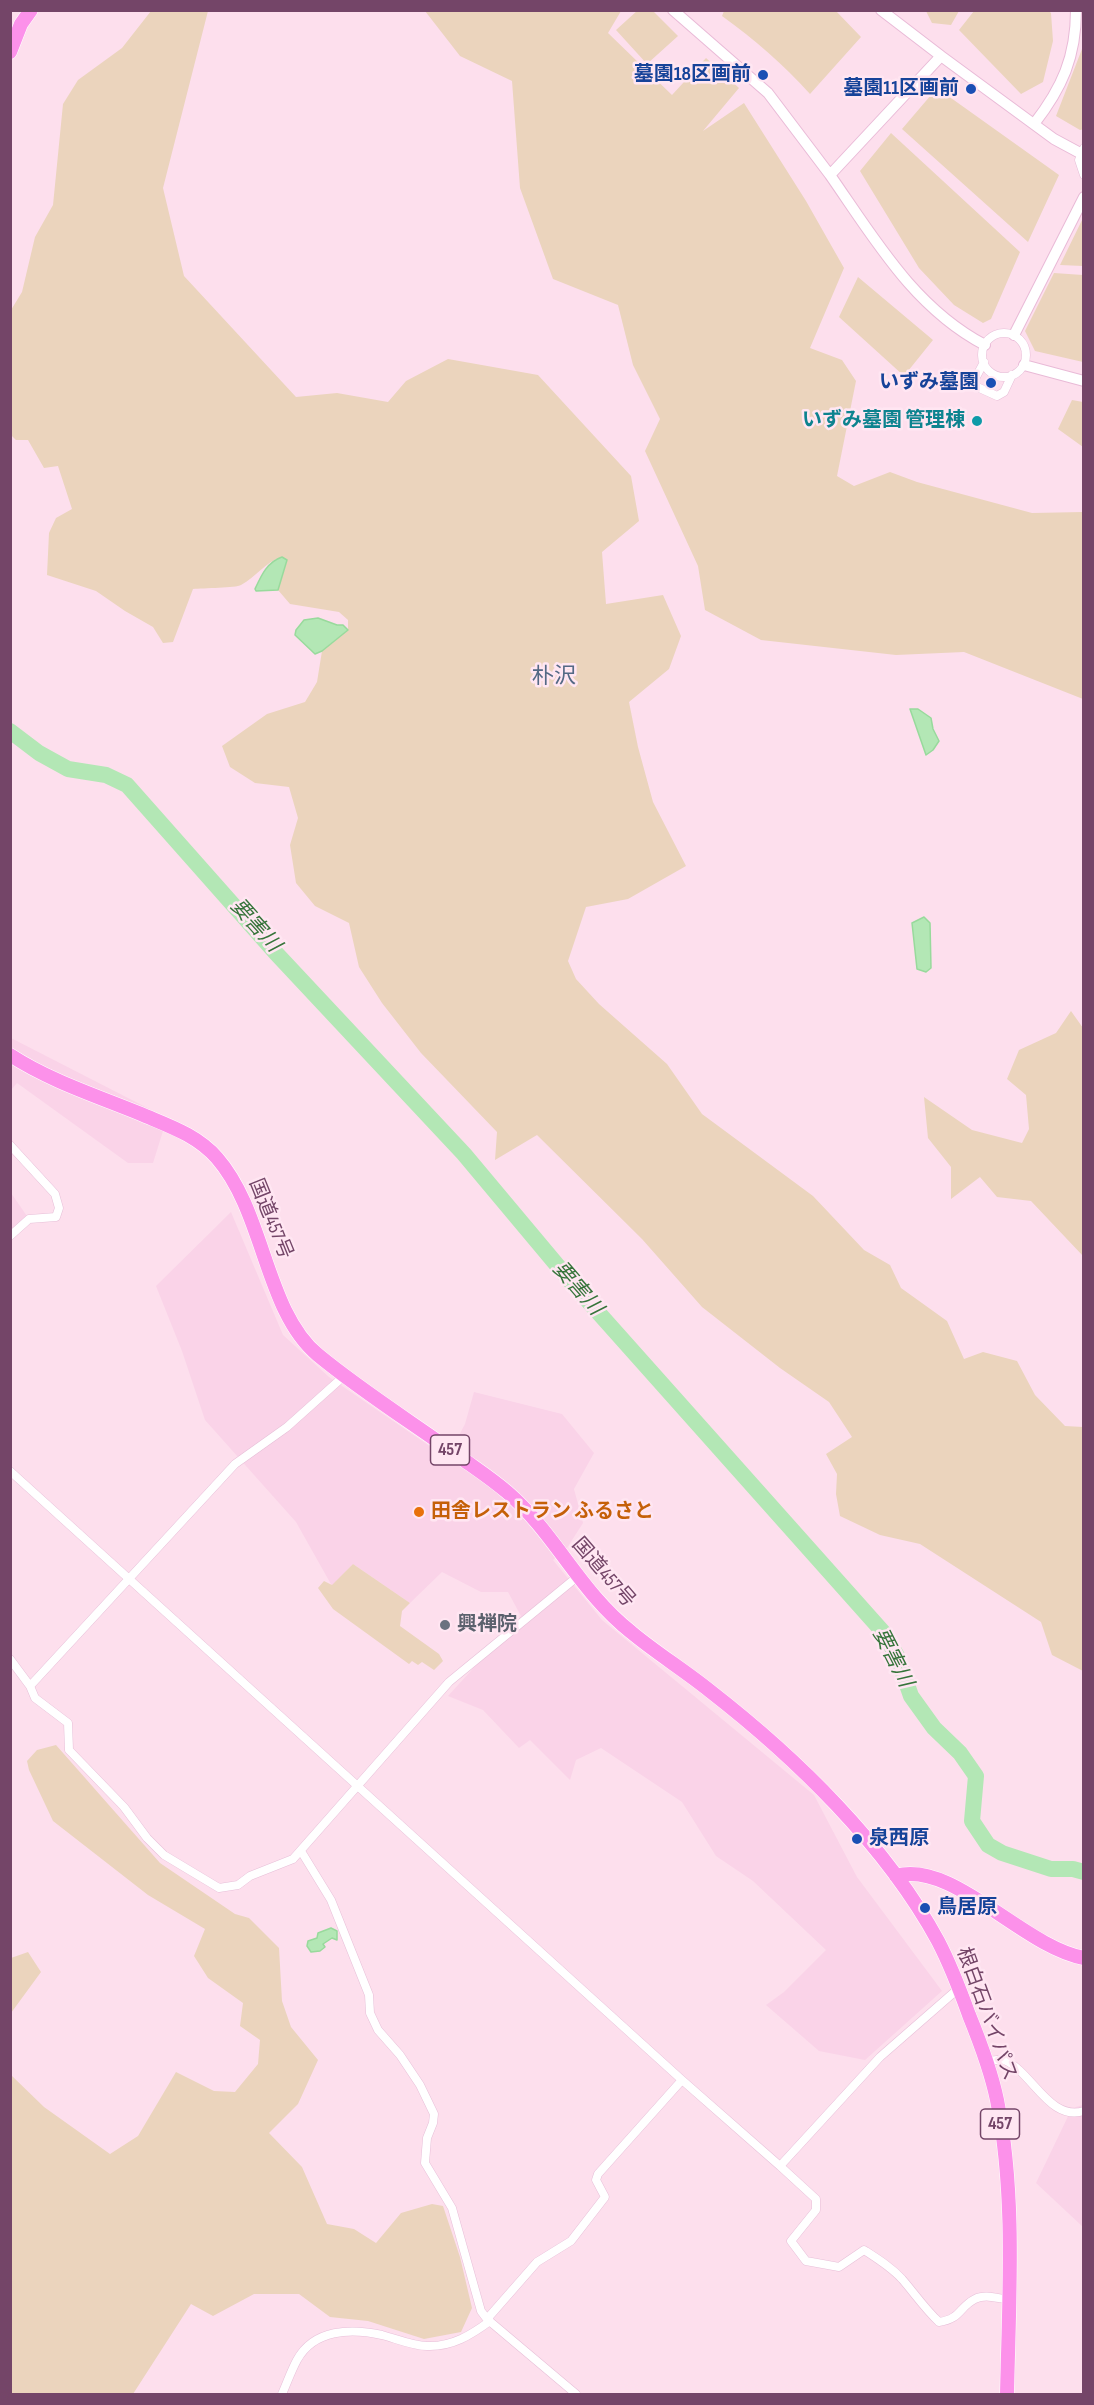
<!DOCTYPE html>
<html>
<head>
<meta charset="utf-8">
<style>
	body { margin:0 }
	#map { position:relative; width:1094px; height:2405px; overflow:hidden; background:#fddfed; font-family:"Sofia Sans Condensed",sans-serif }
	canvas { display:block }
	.frame { position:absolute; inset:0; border:12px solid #744568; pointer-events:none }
</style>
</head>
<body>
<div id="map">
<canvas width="1094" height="2405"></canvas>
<div class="frame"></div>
</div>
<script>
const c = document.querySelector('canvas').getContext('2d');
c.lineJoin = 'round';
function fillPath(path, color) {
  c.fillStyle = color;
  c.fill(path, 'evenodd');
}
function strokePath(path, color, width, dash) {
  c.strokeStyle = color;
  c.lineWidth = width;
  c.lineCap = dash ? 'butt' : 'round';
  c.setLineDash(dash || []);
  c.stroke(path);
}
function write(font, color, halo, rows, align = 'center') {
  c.font = font + ' "Sofia Sans Condensed","Noto Sans JP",sans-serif';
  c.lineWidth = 5;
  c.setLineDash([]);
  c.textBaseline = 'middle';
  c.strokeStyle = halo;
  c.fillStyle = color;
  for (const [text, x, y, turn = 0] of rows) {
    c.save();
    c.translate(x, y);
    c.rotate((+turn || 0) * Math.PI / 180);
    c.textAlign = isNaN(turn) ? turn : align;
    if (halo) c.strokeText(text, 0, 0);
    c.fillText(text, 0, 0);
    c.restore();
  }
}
const residential = new Path2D(`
	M11,1038L167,1118L153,1163H128L17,1083L11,1090Z
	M11,1193L29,1219L11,1237Z
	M231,1212L283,1335L329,1377L447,1458L465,1424L474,1392L562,1414L594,1453L574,1489L583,1523L567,1548L553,1560L602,1620L814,1795L857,1877L942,1991L865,2060L819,2051L766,2005L784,1992L826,1950L753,1881L716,1856L682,1802L601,1748L576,1760L570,1780L530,1740L519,1748L483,1710L448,1696L521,1616L508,1592H481L442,1572L410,1603L353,1564L332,1586L296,1522L205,1420L182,1351L156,1286Z
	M1083,2105V2227L1036,2183L1072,2108Z`);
const green = new Path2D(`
	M638,10L653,11L678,36L647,64L616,30Z
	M151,11H208L163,188L184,276L296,397L337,393L388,402L406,381L448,359L538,375L631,476L639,521L602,552L606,604L663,595L681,636L669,669L629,702L638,747L653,802L686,866L628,899L586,907L568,961L576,979L599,1004L667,1064L702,1114L813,1196L864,1250L890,1265L901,1288L947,1321L964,1359L983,1352L1017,1361L1035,1395L1065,1426L1083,1427V1671L1052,1655L1041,1622L920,1544L880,1535L840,1516L836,1494L837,1474L826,1454L852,1437L829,1402L780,1368L702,1307L642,1239L537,1135L495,1160L497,1132L421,1053L382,1003L359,967L349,923L315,906L296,883L290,845L298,818L289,787L255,783L230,767L222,746L267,714L305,702L317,682L322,651L348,630V620L339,612L290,604L278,590L287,561L282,557C265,562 256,577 241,585C236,588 203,588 193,589L173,642L163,643L153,627L125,611L96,591L47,575L49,533L56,518L72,509L58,466L44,468L28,440H16L11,435V310L22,292L35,237L53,205L63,104L78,80L122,48Z
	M425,11H621L608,33L672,95L706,58L739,88L703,131L744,103L806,201L844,268L810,348L842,360L856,381L837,476L854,486L890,472L917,482L1032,513L1083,512V699L964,652L896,655L761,640L705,610L698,566L645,451L660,419L633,365L618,305L553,279L520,188L512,81L460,56Z
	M724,11H836L861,37L810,94C783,64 755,40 722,16Z
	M926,11V10L959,11L951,25L932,23Z
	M974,11L1048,10L1051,13L1053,41L1043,82L1021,94L959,30Z
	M1082,49L1084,129L1080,130L1056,116Z
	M937,88L1059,175L1028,242L902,129Z
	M891,133L1020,252L991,319L983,323L954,305L919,268L860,171Z
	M1083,218V266L1060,265Z
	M1054,273L1083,275V362L1035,351L1025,331Z
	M858,277L933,340L904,376L839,317Z
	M1072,400L1083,402V447L1058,429Z
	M1071,1011L1083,1028V1256L1031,1201L997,1197L980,1177L951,1199V1167L928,1138L924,1097L972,1130L1022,1143L1029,1129L1026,1095L1007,1079L1019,1050L1056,1033Z
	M353,1564L410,1603L402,1611L400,1626L439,1654L443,1661L434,1670L422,1662L418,1665L412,1661L409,1664L333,1609L318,1588L324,1581L332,1585Z
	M56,1745L160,1863L235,1914L249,1918L279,1948L282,2001L291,2027L318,2060L298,2104L269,2133L302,2167L327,2224L354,2229L376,2243L401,2213L432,2204L443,2206L460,2257L472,2308L461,2332L424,2339L368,2321L330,2317L299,2294H254L213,2316L191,2304L133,2394H11V2075L44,2107L110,2154L138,2136L176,2072L214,2091L235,2092L258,2064L260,2040L240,2026L243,2003L208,1978L194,1956L205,1929L148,1895L53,1821L29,1770L27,1761L37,1750Z
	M28,1952L41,1972L11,2013V1958Z`);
const water = new Path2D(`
	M282,557L287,560L278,590L256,591L255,589C261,576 267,562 282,557Z
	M318,618L337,625H343L348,630L322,651L315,654L295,635L296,630L304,620Z
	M910,709H918L931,718L933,729L939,741L933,750L926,755Z
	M924,917L930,923L931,968L926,972L917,969L912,923Z
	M331,1928L337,1931V1940L332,1938L323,1944L325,1947L320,1951L311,1952L307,1946L308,1941L317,1938L318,1933Z`);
const river = new Path2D(`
	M10,731L39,753L68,769L106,775L127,785L274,951L464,1154L572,1283L883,1632L897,1656L911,1696L934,1728L960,1753L976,1776L972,1821L988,1845L1002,1853L1051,1869H1073L1084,1872`);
const street = new Path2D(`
	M1084,148L1079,160L1084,175
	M982 355a22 22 0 1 1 44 0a22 22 0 1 1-44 0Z
	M984,362L975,379V386L997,396L1004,392L1012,375
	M10,1145L55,1194L59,1208L56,1217L29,1219L10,1236
	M10,1471L682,2080L780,2166L880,2057L959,1988
	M10,1659L30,1686L35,1698L68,1723L69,1750L124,1807L147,1838L164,1855L219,1888L238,1885L250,1876L293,1859L449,1682L577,1577
	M30,1686L235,1464L287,1427L344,1376
	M301,1851L331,1900L369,1995L370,2013L378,2030L400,2055L420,2085L434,2114L433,2123L427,2138L425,2163L452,2208L481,2311L487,2319L576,2394
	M986,2061C991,2061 999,2059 1004,2060C1032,2071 1049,2122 1084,2111
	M780,2166L816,2199V2210L791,2241L806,2261L839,2267L864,2250C878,2259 891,2267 902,2279C915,2294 925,2309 939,2322C961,2319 959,2307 975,2299C985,2294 998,2298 1009,2300
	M487,2319L537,2262L571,2241L605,2197L596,2180L598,2174L682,2080
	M282,2394C287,2383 291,2371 297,2360C314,2329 351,2328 382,2335C397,2339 413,2346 427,2346C452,2347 471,2335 490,2321`);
const secondary = new Path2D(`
	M673,10L768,93L830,175
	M881,10L941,56
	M1034,124C1062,88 1076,57 1076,10
	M1014,335L1084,197
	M985,345C914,308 874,238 830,175L941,56L1054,139L1080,153
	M1024,365L1084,381`);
const highway = new Path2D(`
	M10,52L21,24L31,10
	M10,1055C50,1081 97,1096 141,1114C169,1126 197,1135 217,1158C265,1213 265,1311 318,1355C364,1393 416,1425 464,1460C478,1470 493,1480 507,1492C555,1533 579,1591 631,1632C656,1653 684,1670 710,1691C795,1757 886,1845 938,1941C950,1964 960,1990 969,2015C980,2042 991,2071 997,2100C1016,2196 1009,2297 1007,2394
	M896,1876C953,1860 1023,1947 1084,1958`);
const markers = [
	[763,75,6,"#1a4fb4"],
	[971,89,6,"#1a4fb4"],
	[991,383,6,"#1a4fb4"],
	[977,421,6,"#0f9aa8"],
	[419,1512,6,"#e8710a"],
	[445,1625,6,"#6b7280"],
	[857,1839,6,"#1a4fb4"],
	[925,1908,6,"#1a4fb4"]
];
const shields = [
	[450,1450,39],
	[1000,2124,39]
];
const shieldNames = [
	["457",450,1450],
	["457",1000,2124]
];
const transitNames = [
	["墓園18区画前",751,75],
	["墓園11区画前",959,89],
	["いずみ墓園",979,383],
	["泉西原",869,1839,"left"],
	["鳥居原",937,1908,"left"]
];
const cultureNames = [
	["いずみ墓園 管理棟",965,421]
];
const streetNames = [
	["国道457号",270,1219,68],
	["国道457号",603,1573,49],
	["根白石バイパス",986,2014,70]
];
const foodNames = [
	["田舎レストラン ふるさと",431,1512]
];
const worshipNames = [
	["興禅院",457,1625]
];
const waterNames = [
	["要害川",255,926,48],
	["要害川",577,1289,49],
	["要害川",892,1658,63]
];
const quarterNames = [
	["朴沢",554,677]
];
fillPath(residential, '#fad3e8');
fillPath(green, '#ebd4bd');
fillPath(water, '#b3e7b5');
strokePath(water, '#98da9c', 1.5);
strokePath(river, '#b3e7b5', 16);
strokePath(street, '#e7bfd8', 9);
strokePath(secondary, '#e9bad7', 12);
strokePath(highway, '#fff', 15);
strokePath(street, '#fff', 8);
strokePath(secondary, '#fff', 10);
strokePath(highway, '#fc91ea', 14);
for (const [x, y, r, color] of markers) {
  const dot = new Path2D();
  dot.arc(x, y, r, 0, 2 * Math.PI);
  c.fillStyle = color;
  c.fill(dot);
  strokePath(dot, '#ffe6f2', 2);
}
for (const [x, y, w] of shields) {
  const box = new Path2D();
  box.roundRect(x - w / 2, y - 15, w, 30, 4.5);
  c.fillStyle = '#ffe6f2';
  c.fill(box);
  strokePath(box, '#744568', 1.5);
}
write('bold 18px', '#744568', null, shieldNames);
write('bold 20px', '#164399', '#ffe6f2', transitNames, 'right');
write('bold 20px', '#0d838f', '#ffe6f2', cultureNames, 'right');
write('20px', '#744568', '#ffe6f2', streetNames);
write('bold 20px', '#c56008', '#ffe6f2', foodNames, 'left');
write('bold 20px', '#5b616d', '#ffe6f2', worshipNames, 'left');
write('italic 21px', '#36743a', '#ffe6f2', waterNames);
write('22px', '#546985', '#ffe6f2', quarterNames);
</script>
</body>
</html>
